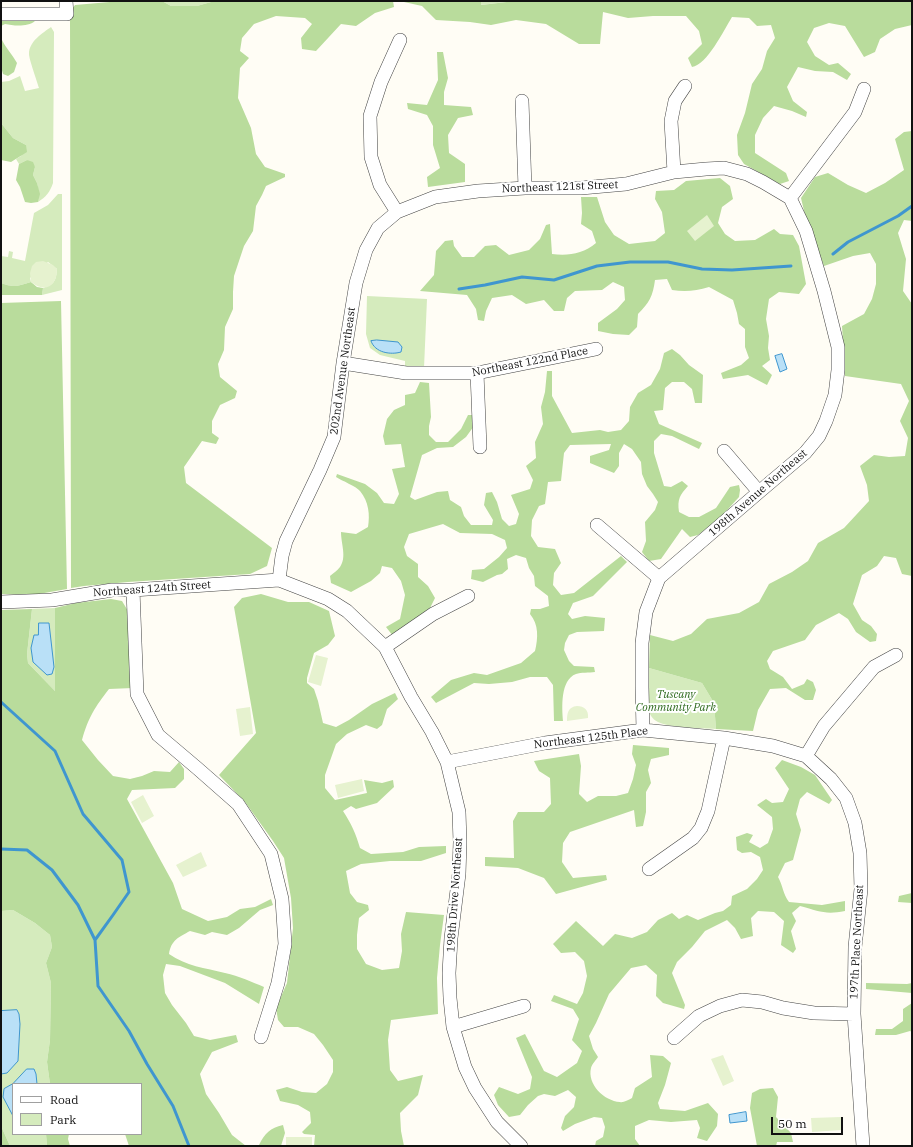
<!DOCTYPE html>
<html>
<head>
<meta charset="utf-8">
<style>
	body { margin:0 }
	#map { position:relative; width:913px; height:1147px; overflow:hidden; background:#fffdf5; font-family:"IBM Plex Serif",serif }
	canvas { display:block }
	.frame { position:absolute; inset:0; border:2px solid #111; pointer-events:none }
	.legend { position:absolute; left:12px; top:1083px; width:130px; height:52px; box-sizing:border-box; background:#fff; border:1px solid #a0a0a0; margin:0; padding:5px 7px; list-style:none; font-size:12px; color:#111 }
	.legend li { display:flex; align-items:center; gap:8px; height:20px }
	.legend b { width:20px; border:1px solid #a0a0a0 }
	.scale { position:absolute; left:771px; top:1117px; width:72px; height:18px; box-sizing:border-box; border:2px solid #111; border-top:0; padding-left:5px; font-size:12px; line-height:14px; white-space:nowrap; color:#111; -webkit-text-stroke:3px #fff; paint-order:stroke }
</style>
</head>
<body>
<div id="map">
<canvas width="913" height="1147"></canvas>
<div class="frame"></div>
<ul class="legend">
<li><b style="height:5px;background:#fff"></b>Road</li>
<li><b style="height:11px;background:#d5ebbd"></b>Park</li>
</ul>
<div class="scale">50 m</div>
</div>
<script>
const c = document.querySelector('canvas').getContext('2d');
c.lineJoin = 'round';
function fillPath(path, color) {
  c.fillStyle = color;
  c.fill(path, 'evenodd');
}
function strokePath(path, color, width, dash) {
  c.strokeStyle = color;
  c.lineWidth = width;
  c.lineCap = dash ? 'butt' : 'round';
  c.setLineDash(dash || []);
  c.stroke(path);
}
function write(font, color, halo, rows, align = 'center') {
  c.font = font + ' "IBM Plex Serif",serif';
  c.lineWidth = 4;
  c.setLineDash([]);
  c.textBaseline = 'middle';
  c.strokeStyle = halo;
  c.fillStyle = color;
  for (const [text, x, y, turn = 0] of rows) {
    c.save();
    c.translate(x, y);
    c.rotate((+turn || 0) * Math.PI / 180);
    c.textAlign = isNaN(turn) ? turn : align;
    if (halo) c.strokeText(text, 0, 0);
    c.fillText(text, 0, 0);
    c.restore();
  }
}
const green = new Path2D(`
	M162,1H211V2L197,6H171Z
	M481,1H515L480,5Z
	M51,27L54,32L53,183C50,192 46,197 38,202L39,194L37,183L33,175L35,167L27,160L19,164L16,159L21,156L26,145L13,138L1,123V82L9,81L20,76L25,91L39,88C37,81 29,59 29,54C29,41 43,33 51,27Z
	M58,194H62V290L42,295L43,288C55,284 56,280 57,269L48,262L30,278L31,282C19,286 13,288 1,283V256L8,257L9,251L13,252L12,258L25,261L34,213L48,205Z
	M367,296L427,299L424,368L405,366V361L380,355L370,348L366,334Z
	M55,608L56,692L28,663L27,654L32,609Z
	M649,668L702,683L714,703L716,729C701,728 670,728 658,722C652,719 649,714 648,707Z
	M13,910L35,923L50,935L52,947L46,963L51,983L50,1040L47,1062L50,1084H13V1134H46L47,1146H10L1,1126V911Z`);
const forest = new Path2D(`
	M121,1H162L171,6H197L211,2V1H393L394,7L375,13L356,26L341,24L316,51L302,49L301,38L312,24L305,18L276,16L254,24L242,38L240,51L249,58L240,68L238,98L251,128L256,154L265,167L285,174V177L266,186L262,195L256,206L253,231L244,246L234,276L233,292V309L225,327L224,350L218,364L220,377L237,391L235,398L220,405L212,421V433L219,438L216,444L202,441L184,467L186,483L272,548L267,566L250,574L128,582L84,586L71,588L70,12L75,5Z
	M404,1H481V5L515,1H912V25L895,29L880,39L875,52L864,57L845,26L829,23L814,28L807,42L815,56L829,65L838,63L851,74L847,80L833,72L815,71L798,67L787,87L793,101L807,112L806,117L792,111L774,106L763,118L755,135V153L786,173L789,181L780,184L744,164L738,155L737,135L745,113L752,84L762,69L767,51L775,38L771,25L757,26L749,18L732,17C724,30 707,65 692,67L688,58L702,44L699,31L686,16H653L628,18L603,12L600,44H579L546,24L516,20L491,25L470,22L436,20L422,6L404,2Z
	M1,18H33L35,21C28,27 14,26 5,24L1,26Z
	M1,38C5,47 12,54 17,63L14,72L8,76L3,74L1,67Z
	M437,52H443L448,78L444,92V105L471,107L473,115L458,118L448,135L449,153L465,164V182L428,187L427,177L440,168L433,145V126L427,115L408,109L407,103L427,105L438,80Z
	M1,123L13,138L26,145L27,152L11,162L1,160Z
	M912,131V221L904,220L898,233L906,259L903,291L912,304V576L902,574L896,558L884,556L877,566L862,575L853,604L862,620L871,626L877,634L876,641L870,642L856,632L848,619L839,613L816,625L805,640L773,651L767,661L770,669L783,677L792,689L804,684L807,679L813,682L816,690L813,700H805L786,688L770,689L758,710L753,731L716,729L714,703L702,683L649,668L650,635L673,641L691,634L707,619L739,613L759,602L769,584L792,572L808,561L818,543L844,528L869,501L867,485L860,466L874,455L889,457L905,456L908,438L900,421L909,401L901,384L845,376L842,326L864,314L872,299L876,284V264L870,253L853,256L824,266L805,215L801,198L815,177L828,173L848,185L866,193L885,183L904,170L895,139L904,132Z
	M27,160L33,162L35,167L33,175L37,183L40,194L38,202L31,203L25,202L20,187L16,180L19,164Z
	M720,178L730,186L733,199L722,207L718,223L725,234L735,241L755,240L774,229L780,234L793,235L799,246L806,284L799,294L779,292L769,299L766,319L769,336L768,348L770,360L762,366L772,375L767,385L748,375L723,379L721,373L741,365L749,358L745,347V329L739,324L737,313L733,300L709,287C696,291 685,292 672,290L667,279L655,280C653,296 649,303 638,314L637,327L629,335L613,334L598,331V323L617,309L625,300L624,287L613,282L602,290L575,291L567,298L564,311H554L544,300L526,304L512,295L492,298L486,311L484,321L478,320L476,309L467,295L420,291L434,275L436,251L445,241L453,240L454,246L462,257H474L485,246L496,245L509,255L529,250L540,239L546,225L550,224L552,254C568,256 583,254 596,243L592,231L581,224L582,213L581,197H597L605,222L614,235L629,244L655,241L665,233L662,212L655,199L656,191L674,190L686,181Z
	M31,282L37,287L43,288L42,295H1V283C13,288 19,286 31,282Z
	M61,301L67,589L33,595L1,594V303Z
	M672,349L680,355L689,365L703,375L702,403H695L692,389L684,382H672L665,388L663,410L654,411L659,424L702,443L699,449L672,436L661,434L654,441V453L664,486L671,487L682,481L688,486C680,495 677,499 679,512L689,517H699L716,508L730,487L739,485L740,490L739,497L720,518L698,535L690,537L682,529L661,559L649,561L642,552L646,541L645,522L655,510L658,502L653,494L647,486L642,474L641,462L632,449L624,444L619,453V466L614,473L590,463V456L609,450L611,444L570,445L564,453L561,481L548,482L545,504L539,506L532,520L531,536L538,547L555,549L561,563L554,573L553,585L561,595L574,593L621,556L627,562L593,596L573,603L568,614L572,619L585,616L605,618L604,631L577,632L569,635L565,643L564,650L569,661L574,666L594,667L595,672C589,673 581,672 576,674C560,680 562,708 563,721H554L553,685L547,677H530L512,682L489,684L474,683L436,703L431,697L451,680L474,673L487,675L521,663L535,651C538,638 539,625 530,614L531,609H540L549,606L548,596L535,586L534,576L529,568L526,558L516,555L507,559L508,569L502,574L497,575L483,582L471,579L472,570L484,569L499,557L507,548L505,540L492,534L460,533L443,524L409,534L404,547L407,556L418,564V577L428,586L435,598L430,608L393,636L386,627L400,619L405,595L401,581L392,568L382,566L380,573L371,581L351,592L331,583L330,576C333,573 337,571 340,567C347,557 341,544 341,532L356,534L368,527C370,515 369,502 360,491C356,486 342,481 336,477L337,474L365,484L377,493L384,503L394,504L399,494L392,469L405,467L401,444L385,445L383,436L387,419L394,410L405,405V395L415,393L420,382L429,383L431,417L429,426V435L436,442H448L461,429L468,415H473L474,426L466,437L453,447L437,448L422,455L410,497L415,500L437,492L448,491L450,500L461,507L464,516L471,525H492L493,520L484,505L486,493L492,492L497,502L502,519L509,526L516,524L519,514L511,495L530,489L533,480L526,466L536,458L535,442L543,424L541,407L545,392L547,371H552V396L572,433L600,430L608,432L621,430L629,421L630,407L638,393L651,385L660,369L664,353Z
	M261,594L288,602H309L329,611L335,636L328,645L314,653L307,678V683L314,689L318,701L323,723L336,727L349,720L372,704L395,693L398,699L387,709L382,725L377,729L366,725L347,734L336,744L325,775V788L335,800L367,793L364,780L382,783L393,780L394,787L377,803L356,809L351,806L343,811C351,823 356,834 360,848L371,854L403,852L419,847L446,846V853L421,861H390L361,864L346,871L350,893L357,902L368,905L369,910L359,918L357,935V949L366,964L382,970L399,968L402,951L401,934L406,912L444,915L440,945L437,978L438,1014L391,1020L388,1040L390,1070L398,1081L423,1075L418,1095L400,1113L401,1131L404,1146H314L315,1135L304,1134L302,1132L311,1123L310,1112L298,1105L280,1101L276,1090L287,1087L302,1092L316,1093L327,1084L333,1072V1060L323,1045L314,1034L298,1027H284L278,1020L276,1008L287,983L293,928L291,898L284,858L273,841L245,802L219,775L256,733L234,607L242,598Z
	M111,599L122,601L128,611L133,688L109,689C95,707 88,718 82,740L98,760L113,776L130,779L142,776L154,771L170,772L179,762L184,769V779L175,788L132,790L127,799L173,883L182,909L208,921L227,917L240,909L255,907L271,899L273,905L260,910L239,928L227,935L212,932L205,935L190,931C179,937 171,940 169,954C186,966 205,968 225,973C239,976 252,982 264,987L259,1004L225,983L180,966L166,964L163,975L165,993L172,1005L186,1023L194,1036L210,1040L236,1035L238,1042L212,1052L200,1074L206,1094L219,1113L232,1135L246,1146H129L125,1134H141V1084H50L47,1062L50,1040L51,983L46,963L52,947L50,935L35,923L13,910L1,911V610L32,609L27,654L28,663L55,691V608L76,603Z
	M633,745L669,748V755L651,759L648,770L651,783L646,792V812L643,826L636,827L634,810L570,832L563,843L562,862L573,878L606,875L607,880L556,894L544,878L518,868L485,866V857L514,858L513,821L518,812H544L551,804L550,778L539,771L534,761L579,754L581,766L579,794L587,802L598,796H616L628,793L633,779L636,765L632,754Z
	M782,760L801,767L815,775L832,800L829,804L807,792L800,799L796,814L801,830L793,860L785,863L778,877C783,886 783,894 789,902L822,905L845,901V911C825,915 819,911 800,906L792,913L796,921L791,931L796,949L793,953L781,945L784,921L774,912L758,911L751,918L753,936L741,939L735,928L727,920L705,931L692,947L677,962L672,973L685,1005L684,1009L663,1003L656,996L657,975L646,965L631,968L609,994L596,1023L589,1036L593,1049L598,1057C596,1060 592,1064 591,1068C587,1084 604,1101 620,1102C623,1103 628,1100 632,1098L635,1088L652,1077L650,1055L663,1056L671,1063L665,1085L658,1103L660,1109L685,1111L708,1103L718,1114L717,1126L707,1141L697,1138L700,1128L697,1120L671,1122L649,1120L635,1126V1139L640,1146H595L596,1141L603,1137L605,1127L602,1118L594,1117L575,1124L563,1131L561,1128L565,1116L574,1107L576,1097L568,1090L555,1096L544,1094L538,1096L528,1105L520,1115L509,1117L498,1105L494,1095L499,1087L518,1094L530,1089L532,1077L516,1038L525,1034L544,1071L557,1077L577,1063L582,1051L572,1040L579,1019L573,1009L551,1001L554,995L577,1004L583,993L587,976L584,961L575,952L561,953L553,944L576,921L603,946L615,934L632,938L647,932L658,920L672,913L679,919L687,915L698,920L715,913L723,911L731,905L732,896L747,889L757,879L763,870L760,857L751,852L742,853L737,850L736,837L747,833L753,835L749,842L760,848L768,843L773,829L772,817L757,805L766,799L772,803L783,802L789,789L775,768Z
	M912,893V903L898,902L899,896Z
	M866,983L907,984L912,983V993L866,989Z
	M912,1003V1032L910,1031L896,1035H875L876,1029H892L903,1021V1009Z
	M773,1088L778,1097L776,1117L791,1133L793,1142H777L776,1146H757L750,1108L752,1093L760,1089Z
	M283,1125L285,1133L281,1146H255L259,1145C265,1133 270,1128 283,1125Z
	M1,1126L10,1146H1Z
	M46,1134H69L68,1139L70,1146H47Z`);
const pitch = new Path2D(`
	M707,215L714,226L695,241L687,231Z
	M43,261L53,265L57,269C57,287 45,293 31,282L30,273L32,266L36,262Z
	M316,655L328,658L321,686L308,682Z
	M577,706C584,706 589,710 588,718L567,721C567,713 568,707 577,706Z
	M250,707L253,734L240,736L236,709Z
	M362,779L364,791L338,798L335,785Z
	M143,795L154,816L142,823L131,802Z
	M201,852L207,866L183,877L176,865Z
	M723,1055L734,1081L723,1086L711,1059Z
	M841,1117L842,1130L812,1132L811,1118Z
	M286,1137H312V1146H286Z`);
const water = new Path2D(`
	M377,340L398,342L402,347L401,352C391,355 375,353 371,341Z
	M782,354L787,369L780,372L775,356Z
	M39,623H49L54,667L52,674L47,675L33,662L31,648L34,635H38Z
	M17,1010L19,1014L20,1024L18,1061L7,1073L1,1074V1011Z
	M27,1069H34L36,1074L37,1084H13Z
	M13,1084V1116L3,1097L4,1089Z
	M746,1112L747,1121L730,1123L729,1115Z`);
const stream = new Path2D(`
	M833,254L848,242L898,216L912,206
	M459,289L485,285L522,277L554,280L597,266L630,262H668L702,269L732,270L791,266
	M1,702L55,751L83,814L122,860L129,892L113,915L95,940L98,986L129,1031L147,1064L173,1106L189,1146
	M1,849L27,850L52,870L78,905L95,940`);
const minor = new Path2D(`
	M1,14H67L66,1
	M522,101L525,188
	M674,172L671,121L675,101L685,86
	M790,198L855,112L864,89
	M397,212L380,185L371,157L370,116L381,82L400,40
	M343,363L406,373H477L596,349
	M477,373L480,447
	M724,451L759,492
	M597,525L659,578
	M279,580L282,556L286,541L320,470L334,437L343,363L356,283L366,250L378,228L397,212L435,197L478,191L525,188H581L626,184L674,172L706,169L724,168L747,174L763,182L790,198
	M133,590L137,694L158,735L197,768L238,804L271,854L282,899L285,944L278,983L261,1037
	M1,602L52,600L112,590H133L279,580L328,599L347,611L385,647L411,697L432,732L447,762L459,812L460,842L459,874L451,938L449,973L450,998L453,1027L465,1067L475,1088L497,1122L521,1146
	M385,647L433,614L468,596
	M643,730L642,687V643L646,612L659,578L759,492L805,453L819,436L826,421L835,395L838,370V347L824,291L806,231L790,198
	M806,756L824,726L874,667L896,655
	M447,762L545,743L643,730L724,738L773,746L806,756L831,779L846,798L855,823L860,853L861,889L855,947L854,1014L863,1146
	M649,869L693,838L701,828L708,811L724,738
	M453,1027L524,1006
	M674,1038L699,1016L720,1006L742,1000L762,1002L783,1008L814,1013L854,1014`);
const streetNames = [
	["Northeast 121st Street",560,187,-2],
	["Northeast 122nd Place",530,362,-11],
	["202nd Avenue Northeast",343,371,-82],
	["198th Avenue Northeast",758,493,-41],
	["Northeast 124th Street",152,589,-4],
	["Northeast 125th Place",591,738,-7],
	["198th Drive Northeast",455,895,-86],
	["197th Place Northeast",857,942,-87]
];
const parkNames = [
	["Tuscany",676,695],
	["Community Park",676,708]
];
fillPath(green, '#d5ebbd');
fillPath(forest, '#b9dc9c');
fillPath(pitch, '#e6f2cf');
fillPath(water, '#b9e0f7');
strokePath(water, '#3f96cf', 1);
strokePath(stream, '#3f96cf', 3);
strokePath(minor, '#444', 14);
strokePath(minor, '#fff', 13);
write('11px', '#111', '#fff', streetNames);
write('italic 11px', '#2f6b1f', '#fff', parkNames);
</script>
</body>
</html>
